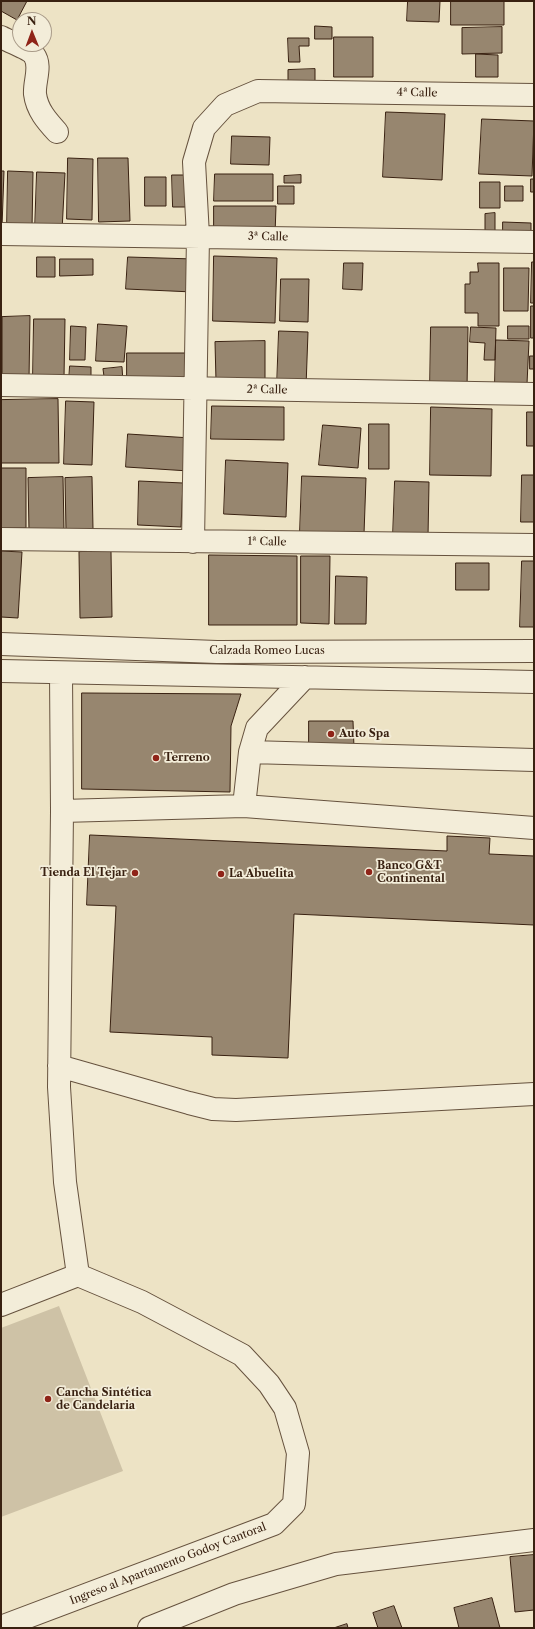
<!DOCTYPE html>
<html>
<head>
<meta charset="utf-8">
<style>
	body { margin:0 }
	#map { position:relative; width:535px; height:1629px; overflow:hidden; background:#ede3c5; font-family:"Libre Caslon Text",serif }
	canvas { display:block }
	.frame { position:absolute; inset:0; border:2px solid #392111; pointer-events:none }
	.north { position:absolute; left:12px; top:12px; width:40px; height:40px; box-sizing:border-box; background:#f3edd9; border:1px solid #a99b89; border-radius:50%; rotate:359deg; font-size:11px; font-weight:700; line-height:16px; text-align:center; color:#392111 }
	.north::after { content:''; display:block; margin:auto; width:14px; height:18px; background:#8f2418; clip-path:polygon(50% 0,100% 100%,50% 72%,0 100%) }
</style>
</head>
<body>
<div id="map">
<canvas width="535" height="1629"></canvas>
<div class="frame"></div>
<div class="north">N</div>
</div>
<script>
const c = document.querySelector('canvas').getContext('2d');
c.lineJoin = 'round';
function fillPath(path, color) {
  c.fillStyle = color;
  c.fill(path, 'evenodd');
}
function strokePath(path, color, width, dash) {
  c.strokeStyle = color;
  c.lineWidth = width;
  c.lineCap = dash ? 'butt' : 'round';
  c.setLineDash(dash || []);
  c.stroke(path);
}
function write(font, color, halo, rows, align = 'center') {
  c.font = font + ' "Libre Caslon Text",serif';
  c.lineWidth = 3.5;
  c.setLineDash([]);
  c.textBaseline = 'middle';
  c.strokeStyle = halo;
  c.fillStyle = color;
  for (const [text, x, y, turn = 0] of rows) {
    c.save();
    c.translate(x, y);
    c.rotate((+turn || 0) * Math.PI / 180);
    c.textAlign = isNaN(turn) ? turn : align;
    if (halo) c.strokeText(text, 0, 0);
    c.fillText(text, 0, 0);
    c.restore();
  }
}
const green = new Path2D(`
	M59,1306L123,1471L1,1517V1328Z`);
const building = new Path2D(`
	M1,1H27L17,20L1,11Z
	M408,1H440L439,22L407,21Z
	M451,1H504V25H451Z
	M315,26L332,27V39H315Z
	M502,27V53L462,54V28Z
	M334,37H373V77H334Z
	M288,38H309V46H299L300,62H289Z
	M476,54L498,55V77H476Z
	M315,69V88L288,89V70Z
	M386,112L445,114L442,180L383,177Z
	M482,119L534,121L532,176L479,174Z
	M232,136L270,137L269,165L231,164Z
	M68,158L93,159L92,220L67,219Z
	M98,158H128L130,221L99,222Z
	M1,171H4L2,227H1Z
	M8,171L33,172L32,229H7Z
	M37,172L65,173L62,231L35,230Z
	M215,174H273V201H214Z
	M172,175H190L191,207H173Z
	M301,175V183H284V176Z
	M145,177H166V206H145Z
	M531,179H534V192H531Z
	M480,182H500V208H480Z
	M278,186H294V204H278Z
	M505,186H523V201H505Z
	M214,206H276L275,235H214Z
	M495,213V234H485V214Z
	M503,222L531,223V240L503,239Z
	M214,256L277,258L275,323L213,321Z
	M37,257H55V277H37Z
	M128,257L194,259L193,292L126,289Z
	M60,259H93V275L60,276Z
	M532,262H534V303H531Z
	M344,263H363L362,290L343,289Z
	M478,263H499V326H478V313H465V284H470V272H478Z
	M504,268H529L528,311H504Z
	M281,279H309L308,322L280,321Z
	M531,306H534V338H531Z
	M30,316L29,379H2V317Z
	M34,319H65L64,378L33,377Z
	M98,324L127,326L124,362L96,361Z
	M71,326L86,327L85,360H70Z
	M508,326H529V339H508Z
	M431,327H468L467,389H430Z
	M471,327L496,328L495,360H484L485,343L470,342Z
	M279,331L308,332L306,387L277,386Z
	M496,340L529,341L527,384L495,383Z
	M265,341V380L216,381L215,342Z
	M127,353H191V385H127Z
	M530,356H534V369H530Z
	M70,366L91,367V381H69Z
	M122,367L123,382L105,384L103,369Z
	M58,399L59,463H1V400Z
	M66,401L94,402L92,465L64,464Z
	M212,406L284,407V440L211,439Z
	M431,407L492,409L491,476L430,475Z
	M527,412H534V446H527Z
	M369,424H389V469H369Z
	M323,425L361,428L358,468L319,465Z
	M128,434L191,438L189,471L126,467Z
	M226,460L288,463L286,517L224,514Z
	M1,468H26V528H1Z
	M522,475H534V522H521Z
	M302,476L366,478L364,534L300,532Z
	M63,477L64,530L29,531L28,478Z
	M92,477L93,529L66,530L65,478Z
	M139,481L183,483L181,527L138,525Z
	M395,481L429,482L428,537L393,536Z
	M1,551L22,552L18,618L1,617Z
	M111,551L112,617L80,618L79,552Z
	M209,555L297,556V625H209Z
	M301,556H330L329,624L301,623Z
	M522,561H534V627H520Z
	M456,563H489V590H456Z
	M336,576L367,577L366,624H335Z
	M82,693L241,694L231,726L230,792L82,789Z
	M309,721H353L354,748H309Z
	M90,835L447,851V836L490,838L489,854L534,856V925L294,914L288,1058L212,1055V1037L110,1032L116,906L87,905Z
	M534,1555V1610L515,1612L510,1557Z
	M492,1598L500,1628H459L454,1608Z
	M394,1606L402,1628H378L373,1613Z
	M347,1624L348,1628H334Z`);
const minor = new Path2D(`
	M1,37C8,41 30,49 34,55C42,66 34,81 35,94C37,110 47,121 57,132
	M1,234L534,242
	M1,385L534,394
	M1,539L534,545
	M193,542L198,236L194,162L204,128L225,105L258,91L534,95
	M1,644L217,652L534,651
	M1,671L534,682
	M61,673L62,811L59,1087L65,1182L78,1275
	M250,752L534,760
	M244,806L250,752L257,728L305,677
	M62,811L244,806L534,828
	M59,1066L189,1103L213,1109L236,1110L534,1094
	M1,1305L78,1275
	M1,1627L274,1524L294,1504L298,1453L285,1408L269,1384L242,1355L142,1302L78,1275
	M149,1628L234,1594L336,1564L534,1540`);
const markers = [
	[331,734,4,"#8f2418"],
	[156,758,4,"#8f2418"],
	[369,872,4,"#8f2418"],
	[135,873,4,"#8f2418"],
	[221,874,4,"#8f2418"],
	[48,1399,4,"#8f2418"]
];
const streetNames = [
	["4ª Calle",417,93,1],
	["3ª Calle",268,237,1],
	["2ª Calle",267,390,1],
	["1ª Calle",267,542,1],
	["Calzada Romeo Lucas",267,651],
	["Ingreso al Apartamento Godoy Cantoral",168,1564,-21]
];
const poiNames = [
	["Auto Spa",339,734],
	["Terreno",164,758],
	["Banco G&T",377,866],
	["Continental",377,879],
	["Tienda El Tejar",127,873,"right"],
	["La Abuelita",229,874],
	["Cancha Sintética",56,1393],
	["de Candelaria",56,1406]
];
fillPath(green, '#cec2a6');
fillPath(building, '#97866f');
strokePath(building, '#392111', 1);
strokePath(minor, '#66523e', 24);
strokePath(minor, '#f3edd9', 22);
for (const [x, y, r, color] of markers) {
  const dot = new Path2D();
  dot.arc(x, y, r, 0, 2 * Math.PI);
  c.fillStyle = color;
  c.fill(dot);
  strokePath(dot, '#f3edd9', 1.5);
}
write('11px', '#392111', '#f3edd9', streetNames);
write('bold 11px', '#392111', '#f3edd9', poiNames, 'left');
</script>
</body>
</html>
